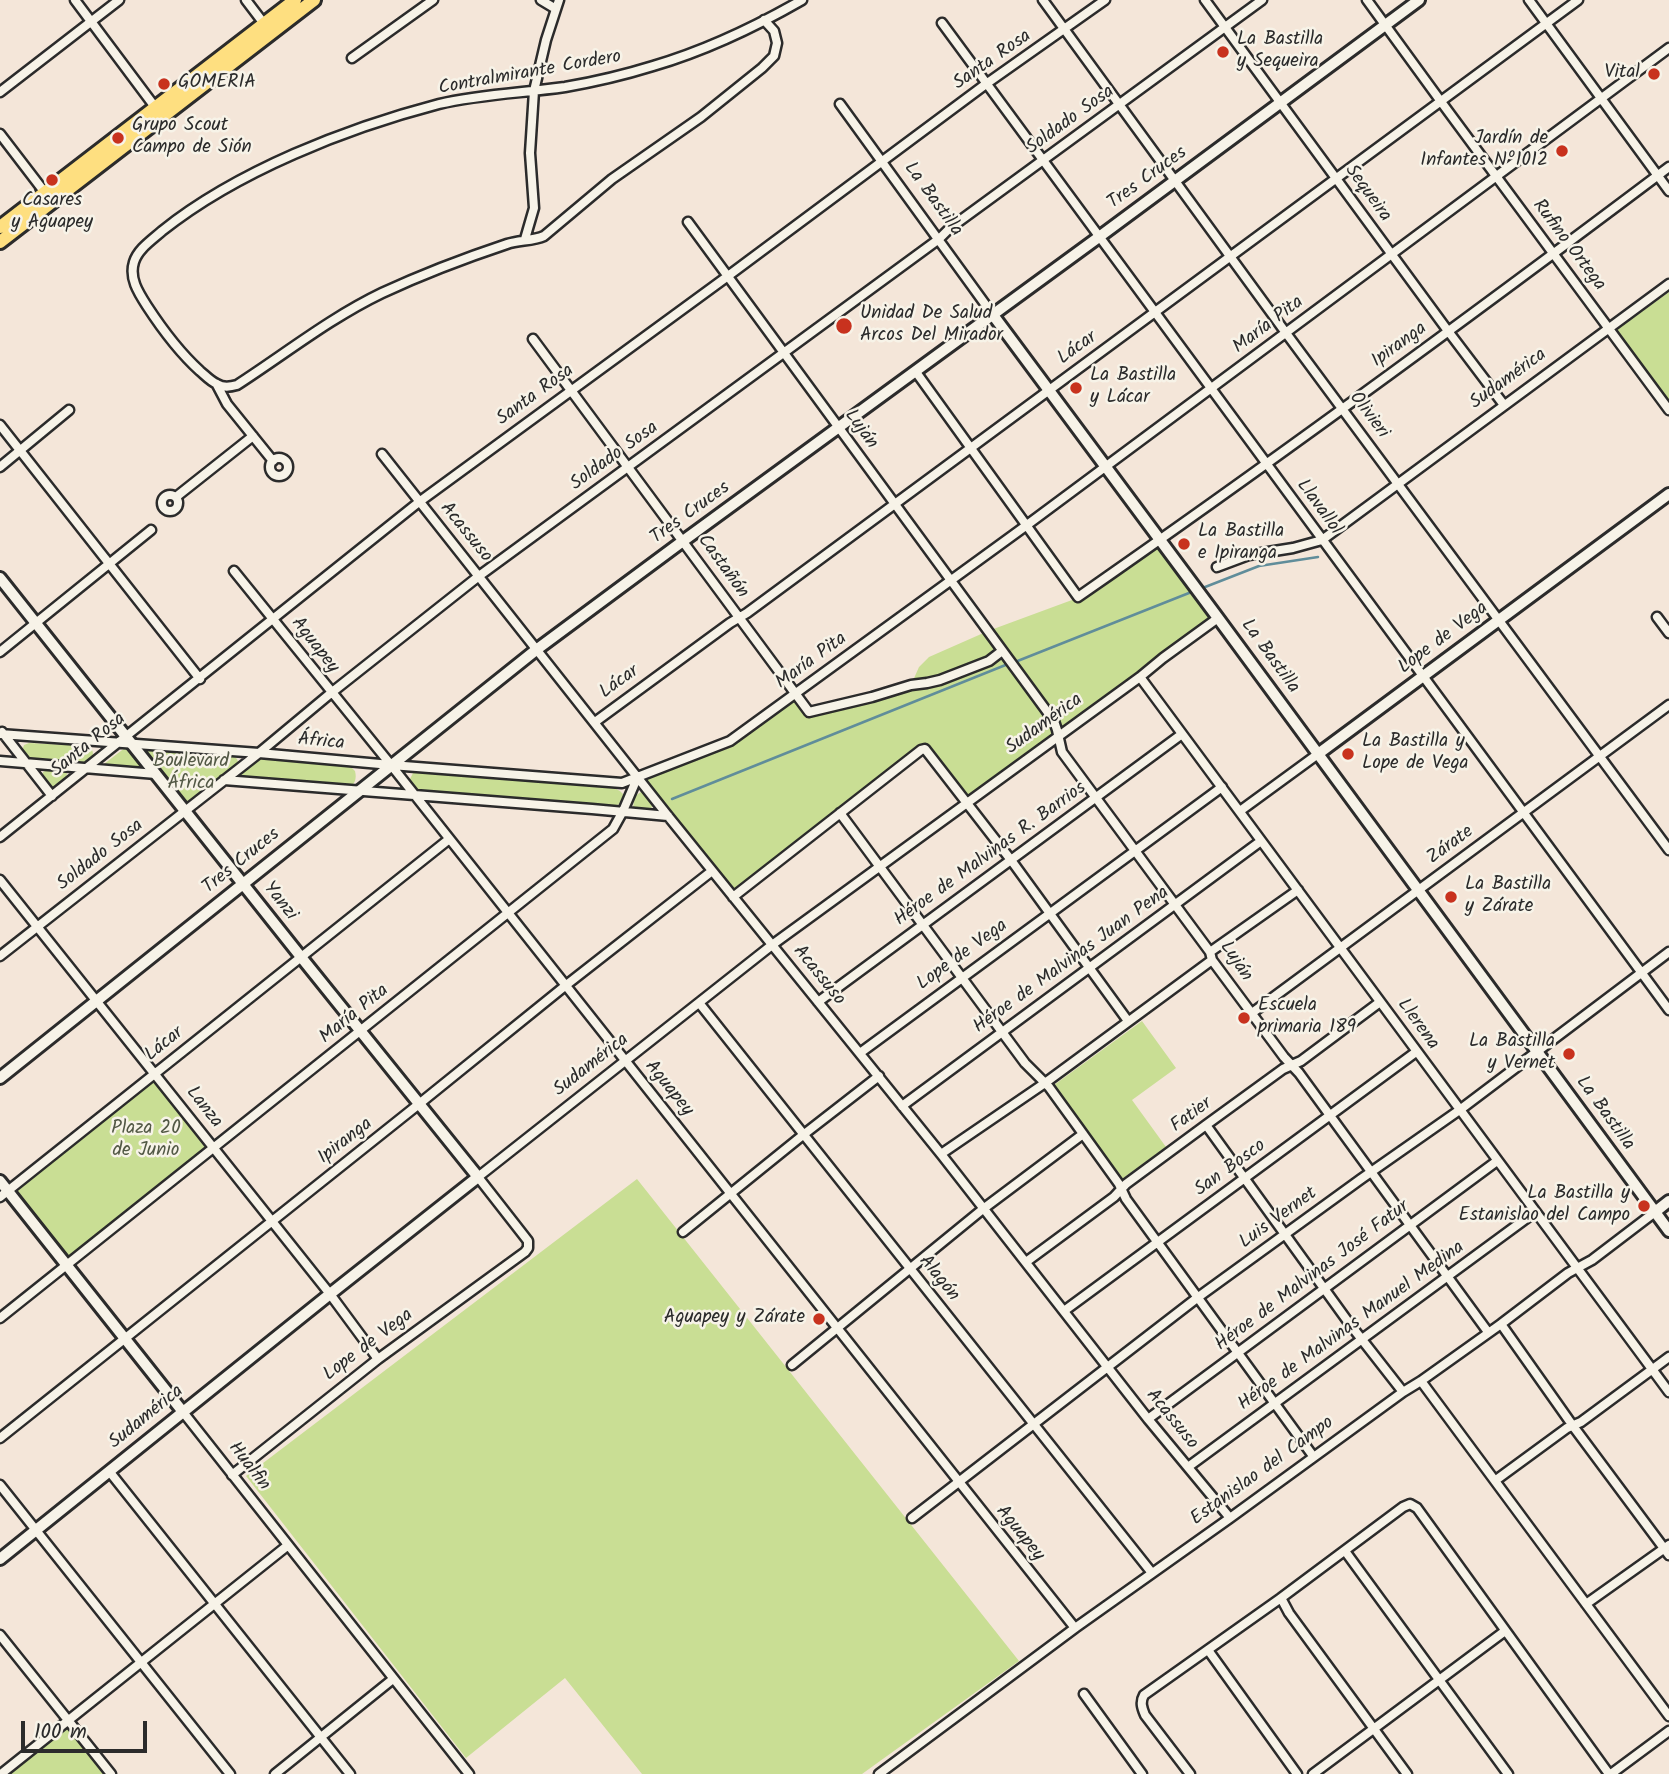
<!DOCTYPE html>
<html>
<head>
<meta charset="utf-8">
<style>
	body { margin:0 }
	#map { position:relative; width:1669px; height:1774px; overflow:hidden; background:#f4e6d9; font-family:Kalam,sans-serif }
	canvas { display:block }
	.scale { position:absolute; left:21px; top:1721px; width:126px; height:32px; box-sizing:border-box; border:4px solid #2b2b2b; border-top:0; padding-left:9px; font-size:21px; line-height:24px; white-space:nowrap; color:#2b2b2b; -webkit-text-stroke:5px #f7f3e8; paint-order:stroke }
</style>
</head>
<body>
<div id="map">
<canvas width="1669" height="1774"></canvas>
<div class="scale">100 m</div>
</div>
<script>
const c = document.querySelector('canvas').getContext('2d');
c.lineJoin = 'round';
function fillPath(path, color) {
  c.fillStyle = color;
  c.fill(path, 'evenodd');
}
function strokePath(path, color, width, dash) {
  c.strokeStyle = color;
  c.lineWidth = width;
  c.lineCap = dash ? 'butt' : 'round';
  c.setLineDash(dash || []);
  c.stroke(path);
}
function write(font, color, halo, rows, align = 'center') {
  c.font = font + ' Kalam,sans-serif';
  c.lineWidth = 5;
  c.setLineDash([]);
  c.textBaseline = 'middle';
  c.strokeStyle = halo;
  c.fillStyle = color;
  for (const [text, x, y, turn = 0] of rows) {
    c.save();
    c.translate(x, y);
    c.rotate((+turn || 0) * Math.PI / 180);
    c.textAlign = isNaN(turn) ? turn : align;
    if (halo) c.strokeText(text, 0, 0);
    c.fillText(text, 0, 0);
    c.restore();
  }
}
const green = new Path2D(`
	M1669,292V401L1616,330Z
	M1160,540L1218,618L966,803L925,749L733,897L638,776L730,741L796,692L810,712L911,685L919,667L929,657L988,631L1072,600Z
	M29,743L87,746C97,750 93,760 85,764L31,760L22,751L24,745Z
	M126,747H128L145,769L103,766L104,764Z
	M148,749L233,755L237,759L238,762L191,803L188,804L184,801L146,754L145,750Z
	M263,757L348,764L355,771C357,779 355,785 347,788L244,777L241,774V771Z
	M49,769L65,770L67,773C67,780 58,787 51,788L43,778V772Z
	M422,770L612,787L620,791L623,794L622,803L614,806L422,792L413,787L410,779L413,773Z
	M641,792L646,793L653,802L652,807L647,812L634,810L633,807L635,796Z
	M1142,1021L1176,1068L1132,1100L1166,1147L1122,1179L1054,1085Z
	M156,1073L214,1147L67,1265L8,1190Z
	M637,1179L1019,1661L862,1774H642L565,1678L466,1758L246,1476Z
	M69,1721L111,1774H1Z`);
const stream = new Path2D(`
	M1200,589L1259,566L1318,557
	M1015,662L1194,591
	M672,799L1008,664`);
const minor = new Path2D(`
	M75,0L155,107
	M246,0L265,25
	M541,0L556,9
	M1043,0L1286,333L1669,850
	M1205,0L1448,331L1504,405
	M1367,0L1442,103L1669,410
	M1529,0L1669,191
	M764,20L774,31L777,43L774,56L762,68L701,117L612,179L544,236C533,241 519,240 507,244C465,258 423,274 382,293C330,318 285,354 237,385C230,387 223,388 217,384C210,381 205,375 200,371C179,352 162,329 147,306C138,292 129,278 134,262C138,249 152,240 162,231C237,171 347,128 439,104C481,94 523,93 565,87C594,82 624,75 653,66C704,51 755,27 802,0
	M942,23L1669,1010
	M352,58L433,0
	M0,92L119,0
	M840,104L993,315
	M0,134L46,194
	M688,222L1054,721L1057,730L1062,752L1210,952L1212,960L1284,1057L1299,1073L1488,1332
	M525,239L534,208L530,153L534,91L546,40L559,0
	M533,339L809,712L872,697L911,685L927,683L940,680L989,661L1002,651
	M916,372L1078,597C1278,458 1475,313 1669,167
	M217,385L227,404L273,461
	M0,425L200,679
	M382,454L668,816L941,1154L1148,1419L1230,1518
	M270 467a9 9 0 1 1 18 0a9 9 0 1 1-18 0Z
	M0,467L69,410
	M162 503a8 8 0 1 1 16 0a8 8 0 1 1-16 0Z
	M176,497L253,436
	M1217,567L1249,555L1293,548L1322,540L1669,284
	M234,571L391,765L1075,1628
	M1657,617L1669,633
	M0,652L151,530
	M1140,677L1669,1392
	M595,722L730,623L747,613C1024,408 1302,205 1578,0
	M2,732L52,796
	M0,734L259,753L391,765L622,783L730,741L1027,525L1669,48
	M0,761L156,774
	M224,780L592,809L668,816
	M1240,811L1318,754
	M840,813L1025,1063L1049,1087L1078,1127L1119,1184L1126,1199L1313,1456
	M0,837L419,502L728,276L986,84L1105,0
	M0,880L330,1294L378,1359
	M733,897L921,750L925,749L1011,860L1128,1021
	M1210,952L1298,890
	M0,956L259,753L331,693L479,576L939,239L950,228L1262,0
	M818,1002L1182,734
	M700,1004L1152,1573
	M1252,1013L1669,705
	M860,1053L1222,787
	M902,1106L1261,841
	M1206,1125L1349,1323L1403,1392
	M941,1154L1045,1083L1212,960
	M0,1197L448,840
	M683,1232L803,1135L879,1076
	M1026,1262L1114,1197L1126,1184L1206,1125L1283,1069L1301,1061L1380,1002
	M1064,1311L1416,1052
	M0,1318L613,829L623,811L638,776
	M1501,1324L1573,1426L1669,1555
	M792,1365L983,1209L1083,1134
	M1421,1381L1669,1716
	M183,1412L469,1774
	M1148,1419L1497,1161
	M0,1438L419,1104L565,986L712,871
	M1188,1467L1535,1212
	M109,1471L350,1774
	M232,1475L378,1359L525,1252L528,1248V1241L478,1177L772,945L1140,677L1163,658L1218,618
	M1496,1480L1567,1428L1581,1422L1669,1357
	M0,1485L230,1774
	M912,1518L1197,1298L1361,1179L1461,1109L1669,952
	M1345,1551L1508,1774
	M1586,1604L1669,1545
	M0,1635L111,1774
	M1208,1650L1297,1774
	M1084,1694L1142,1774
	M1,1774L287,1546
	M275,1774L393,1679
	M879,1774L1075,1628L1230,1518L1403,1392L1421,1381L1501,1324L1568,1273L1592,1260L1655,1212
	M1190,1774L1145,1715C1142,1708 1140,1702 1144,1695L1281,1598
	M1313,1774L1505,1631
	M1407,1774L1289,1613L1281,1598L1403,1507L1410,1504L1417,1508L1609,1774
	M1611,1774L1669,1731`);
const tertiary = new Path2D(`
	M993,315L1218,618L1669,1231
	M0,578L301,957L478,1177L330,1294L0,1559
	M1318,754L1669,494
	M0,1078L536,650L683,541L1099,237L1419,0
	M0,1181L183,1412
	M1655,1212L1669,1201`);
const primary = new Path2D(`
	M0,227L295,0
	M0,242L314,0`);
const markers = [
	[1223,52,7,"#c8321e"],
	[1654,74,7,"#c8321e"],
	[164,84,7,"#c8321e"],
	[118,138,7,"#c8321e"],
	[1562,151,7,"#c8321e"],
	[52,180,7,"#c8321e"],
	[844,326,9,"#c8321e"],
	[1076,388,7,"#c8321e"],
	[1184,544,7,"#c8321e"],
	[1348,754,7,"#c8321e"],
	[1451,897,7,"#c8321e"],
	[1244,1018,7,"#c8321e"],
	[1569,1054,7,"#c8321e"],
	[1644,1206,7,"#c8321e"],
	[819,1319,7,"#c8321e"]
];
const poiNames = [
	["La Bastilla",1237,41],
	["y Sequeira",1237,63],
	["Vital",1640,74,"right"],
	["GOMERIA",178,84],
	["Grupo Scout",132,127],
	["Campo de Sión",132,149],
	["Jardín de",1548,140,"right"],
	["Infantes Nº1012",1548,162,"right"],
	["Casares",52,202,"center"],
	["y Aguapey",52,224,"center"],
	["Unidad De Salud",860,315],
	["Arcos Del Mirador",860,337],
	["La Bastilla",1090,377],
	["y Lácar",1090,399],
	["La Bastilla",1198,533],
	["e Ipiranga",1198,555],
	["La Bastilla y",1362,743],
	["Lope de Vega",1362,765],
	["La Bastilla",1465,886],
	["y Zárate",1465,908],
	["Escuela",1258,1007],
	["primaria 189",1258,1029],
	["La Bastilla",1555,1043,"right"],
	["y Vernet",1555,1065,"right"],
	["La Bastilla y",1630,1195,"right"],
	["Estanislao del Campo",1630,1217,"right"],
	["Aguapey y Zárate",805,1319,"right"]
];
const streetNames = [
	["Santa Rosa",993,61,-35],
	["Contralmirante Cordero",530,74,-10],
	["Soldado Sosa",1071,121,-36],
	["Tres Cruces",1148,179,-36],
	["Sequeira",1367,194,54],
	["La Bastilla",932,200,54],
	["Rufino Ortega",1568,246,53],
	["María Pita",1269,326,-37],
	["Ipiranga",1400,346,-36],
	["Lácar",1078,349,-36],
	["Sudamérica",1509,380,-36],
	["Santa Rosa",536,396,-36],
	["Olivieri",1368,416,53],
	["Luján",860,430,54],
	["Soldado Sosa",615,457,-36],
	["Llavallol",1318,508,54],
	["Tres Cruces",691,514,-36],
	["Acassuso",465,533,51],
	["Castañón",722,567,54],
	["Lope de Vega",1444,639,-37],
	["Aguapey",314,646,52],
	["La Bastilla",1269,657,54],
	["María Pita",812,662,-36],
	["Lácar",620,683,-36],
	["Sudamérica",1045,725,-36],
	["África",321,743,5],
	["Santa Rosa",89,746,-39],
	["Zárate",1451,846,-36],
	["Héroe de Malvinas R. Barrios",991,855,-36],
	["Soldado Sosa",101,856,-38],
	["Tres Cruces",242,862,-39],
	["Yanzi",279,902,52],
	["Lope de Vega",963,956,-36],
	["Héroe de Malvinas Juan Pena",1072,961,-36],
	["Luján",1235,962,56],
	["Acassuso",818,976,51],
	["María Pita",355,1015,-39],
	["Llerena",1417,1025,54],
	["Lácar",165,1045,-39],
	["Sudamérica",592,1066,-38],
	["Aguapey",668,1089,51],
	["Lanza",203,1108,52],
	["La Bastilla",1604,1114,54],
	["Fatier",1192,1116,-36],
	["Ipiranga",346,1142,-38],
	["San Bosco",1231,1169,-36],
	["Luis Vernet",1279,1219,-36],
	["Héroe de Malvinas José Fatur",1313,1277,-37],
	["Alagón",938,1279,51],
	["Héroe de Malvinas Manuel Medina",1352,1327,-36],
	["Lope de Vega",369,1346,-37],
	["Sudamérica",147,1418,-39],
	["Acassuso",1171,1420,51],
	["Hualfin",248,1467,52],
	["Estanislao del Campo",1263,1472,-36],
	["Aguapey",1019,1534,51]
];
const parkNames = [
	["Boulevard",191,763],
	["África",191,785],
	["Plaza 20",146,1130],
	["de Junio",146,1152]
];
fillPath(green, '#c9de94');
strokePath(stream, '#608d9a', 2.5);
strokePath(minor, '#2b2b2b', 13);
strokePath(tertiary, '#2b2b2b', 16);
strokePath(primary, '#2b2b2b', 18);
strokePath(minor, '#f7f3e8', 8);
strokePath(tertiary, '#f7f3e8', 10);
strokePath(primary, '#fedf80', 12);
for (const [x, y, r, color] of markers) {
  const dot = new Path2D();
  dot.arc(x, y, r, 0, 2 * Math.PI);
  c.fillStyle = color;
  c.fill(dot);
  strokePath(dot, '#f7f3e8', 2.5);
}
write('19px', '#2b2b2b', '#f7f3e8', poiNames, 'left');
write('19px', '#2b2b2b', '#f7f3e8', streetNames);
write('19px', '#525845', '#f7f3e8', parkNames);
</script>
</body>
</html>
